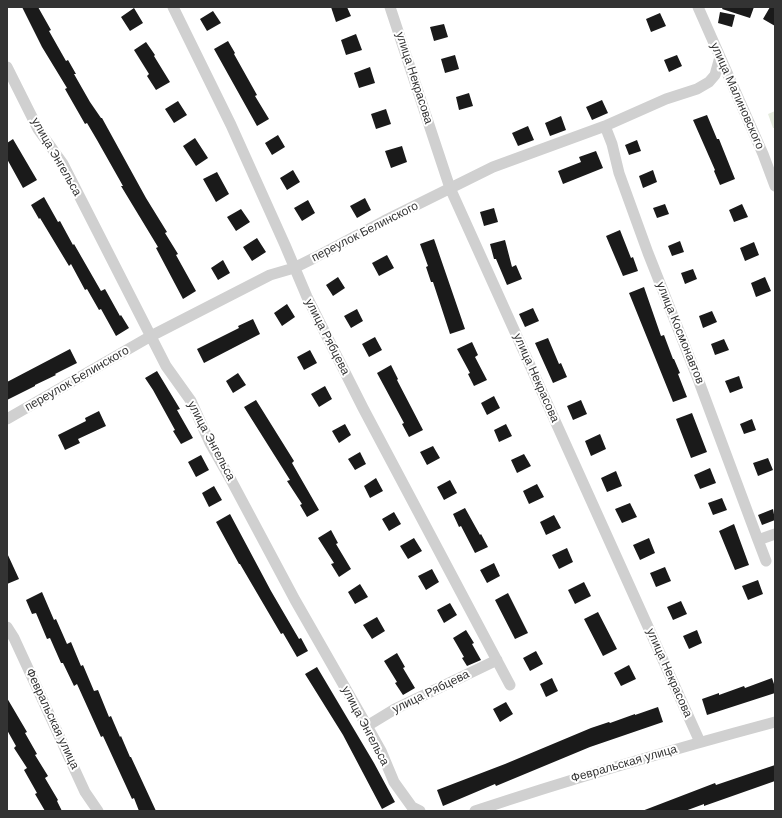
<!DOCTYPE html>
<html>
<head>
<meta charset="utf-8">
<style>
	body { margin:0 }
	#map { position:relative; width:782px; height:818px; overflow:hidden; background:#fff; font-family:Arial,sans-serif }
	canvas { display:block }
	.frame { position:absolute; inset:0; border:8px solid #333; pointer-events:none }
</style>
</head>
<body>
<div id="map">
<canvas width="782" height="818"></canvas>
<div class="frame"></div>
</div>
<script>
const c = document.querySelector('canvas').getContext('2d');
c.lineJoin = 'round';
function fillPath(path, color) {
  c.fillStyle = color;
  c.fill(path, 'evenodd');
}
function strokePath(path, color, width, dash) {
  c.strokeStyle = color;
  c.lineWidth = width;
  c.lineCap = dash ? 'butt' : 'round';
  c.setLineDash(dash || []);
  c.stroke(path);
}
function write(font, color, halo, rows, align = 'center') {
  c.font = font + ' Arial,sans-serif';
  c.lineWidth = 4;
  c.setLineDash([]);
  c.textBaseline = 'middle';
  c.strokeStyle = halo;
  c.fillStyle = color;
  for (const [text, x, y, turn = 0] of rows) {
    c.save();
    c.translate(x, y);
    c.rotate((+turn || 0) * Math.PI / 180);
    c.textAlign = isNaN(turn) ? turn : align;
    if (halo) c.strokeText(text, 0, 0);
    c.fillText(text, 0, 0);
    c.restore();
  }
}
const green = new Path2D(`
	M775,111V128H773L768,114Z`);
const building = new Path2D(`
	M22,7H38L51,30L49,31L66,61L68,60L76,74H74L90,102L101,118H102L146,198L167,232L165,233L178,254L176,255L196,291L183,299L156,248L158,247L121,186H123L97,140L87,123L85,124L65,89L67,88L42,47Z
	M331,7H347L351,16L336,22Z
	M723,7H754L750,18L722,9Z
	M770,7H775V26L763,19Z
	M134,8L143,23L130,31L121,17Z
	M213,11L221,23L207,31L200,19Z
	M720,12L735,15L732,27L718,23Z
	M660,13L666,26L651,32L646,19Z
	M444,24L448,37L434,41L430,27Z
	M356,34L362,50L346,55L341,40Z
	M228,41L235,53L234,54L257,95L255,96L269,119L257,126L214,49Z
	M146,42L155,55L154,56L170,82L156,90L147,76L149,74L134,50Z
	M455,55L459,69L445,73L441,59Z
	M677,55L682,66L669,72L664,60Z
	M370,67L375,83L359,88L354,73Z
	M469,93L473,106L459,110L456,97Z
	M602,100L608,113L592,120L586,107Z
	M178,101L187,115L174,123L165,109Z
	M386,109L391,124L376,129L371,114Z
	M707,115L717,139H719L735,179L720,185L714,171L715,170L693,120Z
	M561,116L566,130L550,136L545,123Z
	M528,126L534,140L518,146L512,133Z
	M278,135L285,147L272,155L265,143Z
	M195,138L208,158L196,166L183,146Z
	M13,139L37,180L23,188L7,159V143Z
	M637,140L641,151L629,155L625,145Z
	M402,146L407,162L391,168L385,151Z
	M596,151L603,168L563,184L558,171L581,162L579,157Z
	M293,170L300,182L287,190L280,178Z
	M653,170L657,182L643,188L639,176Z
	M217,172L229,194L216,202L203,179Z
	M44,197L58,222L60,221L73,245L74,244L101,291L105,289L120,316L121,315L129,328L116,336L101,309L99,310L87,289L85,290L71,264L69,266L40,218L39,219L31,205Z
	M365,198L371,210L357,218L350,206Z
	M308,200L315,213L302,221L294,208Z
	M665,204L669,214L657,218L653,208Z
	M742,204L748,217L734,222L729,210Z
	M494,208L498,222L484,226L480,212Z
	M241,209L250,222L236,231L227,217Z
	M620,230L631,258L633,257L638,271L623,276L606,236Z
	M257,238L266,252L252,261L243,247Z
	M434,239L465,329L450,334L433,282H431L426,267L428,266L420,244Z
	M505,240L512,267L516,265L522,279L507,285L496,259H494L490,244Z
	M680,241L684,252L672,256L668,246Z
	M754,242L759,255L745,261L740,248Z
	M387,255L394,268L379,276L372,263Z
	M223,260L230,273L218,280L211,268Z
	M693,269L697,279L685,284L681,273Z
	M338,277L345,288L333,296L326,285Z
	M765,277L771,291L756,297L751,283Z
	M644,287L661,336L664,335L673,359H674L680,373L678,374L687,397L673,402L629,293Z
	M287,304L295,317L282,326L274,313Z
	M533,308L539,321L525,327L519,314Z
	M357,309L363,321L351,328L344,316Z
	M712,311L717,322L703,328L699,316Z
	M253,319L260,334L204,363L197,349L239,328L238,326Z
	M375,337L382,350L369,357L362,344Z
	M548,338L559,364L561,363L567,377L553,383L535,343Z
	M724,339L729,350L715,355L711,344Z
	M472,342L478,355L475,357L487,380L474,386L468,374L470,373L457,349Z
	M70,349L77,363L55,374L56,375L35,385V386L7,400V382Z
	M310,350L317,363L304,370L297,357Z
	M391,365L398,379L397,380L423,430L409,437L402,424L404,423L377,373Z
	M157,371L180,409L177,410L193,438L181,444L173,431L175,430L153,390L145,378Z
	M238,373L246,385L233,393L226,381Z
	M739,376L743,388L730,393L725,381Z
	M325,386L332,399L319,407L311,394Z
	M494,396L500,408L487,415L481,403Z
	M256,400L294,461L292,463L319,510L307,517L300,505L302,504L287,481L290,480L244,407Z
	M581,400L587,414L573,420L567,406Z
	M99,411L106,426L78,439L80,443L65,450L58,435L86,421L85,418Z
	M692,413L707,452L691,458L676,419Z
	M752,419L756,430L744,434L740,424Z
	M345,424L351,435L339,443L332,431Z
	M506,424L512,436L499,442L494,430Z
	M600,434L606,449L591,456L585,441Z
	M433,446L440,458L427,465L420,452Z
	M360,452L366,464L355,470L348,459Z
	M524,454L531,466L517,473L511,460Z
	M201,455L209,470L196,477L188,462Z
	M768,458L773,470L758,476L753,463Z
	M710,468L716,483L700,489L694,475Z
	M616,471L622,486L607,492L601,478Z
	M376,478L383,491L370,498L364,486Z
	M450,480L457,493L444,500L437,487Z
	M537,484L544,497L529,504L523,491Z
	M214,486L222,500L209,507L202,493Z
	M722,498L727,510L713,515L708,503Z
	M630,503L637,517L622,523L615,509Z
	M465,508L480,535L481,534L488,547L475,553L461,526L459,527L453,514Z
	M773,509L775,520L762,525L758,515Z
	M394,512L401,524L389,531L382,519Z
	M230,514L271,591L299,639L301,638L308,651L297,657L283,633L281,634L240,564H239L216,522Z
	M554,515L561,528L546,535L540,522Z
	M734,524L749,565L735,570L719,531Z
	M331,530L338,543L336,544L351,569L339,577L331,564L334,563L318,538Z
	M414,538L422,551L408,559L400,546Z
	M649,538L655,553L640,560L633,545Z
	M567,548L573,562L559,569L552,555Z
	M7,553L19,579L7,584Z
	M494,563L500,576L487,583L480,570Z
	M665,567L671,581L656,587L650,573Z
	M432,569L439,582L426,590L418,576Z
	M758,580L763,594L748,600L742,586Z
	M584,582L591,596L575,604L568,590Z
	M360,584L368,597L355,604L348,592Z
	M42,592L54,620L56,619L67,644L71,642L81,666L83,665L94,691L98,690L109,717L111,716L120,737L121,736L130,757H131L156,811H139L134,798L132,799L103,736L101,737L77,684L74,686L63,663H61L50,638L47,639L36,613L32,614L26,600Z
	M508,593L528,633L515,639L495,600Z
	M681,601L687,614L673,620L667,607Z
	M450,603L457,615L444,623L437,610Z
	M598,612L617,649L603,656L584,619Z
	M377,617L385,631L372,639L363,625Z
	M466,630L474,643L472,644L481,660L467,666L462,658L464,657L453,638Z
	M697,630L702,643L689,649L683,636Z
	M536,651L543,664L530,671L523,658Z
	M397,653L405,667L403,668L415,688L403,695L395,683L397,682L384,661Z
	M629,665L636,679L621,686L614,673Z
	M317,667L374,763L395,802L382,809L343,735L305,674Z
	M552,678L558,691L546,697L540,684Z
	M772,678L775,687V693L707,715L702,699L719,693V695L744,686L745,688Z
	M7,698L27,732L25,733L37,754L35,755L48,776L45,778L58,800L57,801L62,811H45L35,794L37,793L24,770L27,768L14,748L16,746L7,730Z
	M506,702L513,714L500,722L493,709Z
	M658,707L663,722L590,747L496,786L495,784L443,806L437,790L505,764L591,728L609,722L610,723L635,714V715Z
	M775,765V781L704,806V804L685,811H642L715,783L716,785Z`);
const minor = new Path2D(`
	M173,7L231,125L285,245L307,297L363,408L510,685
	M390,7L450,188L700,742
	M698,7L763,154L775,186
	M7,67L38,129L63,164L166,366L191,401L210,443L231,480L295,600L367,726L381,751L394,782L412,807L420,811
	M605,126L612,144L619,173L648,253L698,379L758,540
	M7,419L151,336L270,275L294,268L314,258L384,221L493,167L605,126L666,99L697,89L709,82L715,75L720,57
	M766,561L758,540L775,534
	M7,627L14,638L85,792L98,811
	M367,726L395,709L497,660
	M475,811C574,778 674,749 775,722`);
const streetNames = [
	["улица Некрасова",414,78,72],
	["улица Малиновского",737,96,66],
	["улица Энгельса",56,157,60],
	["переулок Белинского",365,232,-27],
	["улица Космонавтов",680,333,68],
	["улица Рябцева",327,337,63],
	["улица Некрасова",536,378,66],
	["переулок Белинского",77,379,-30],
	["улица Энгельса",211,441,62],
	["улица Некрасова",669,673,66],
	["улица Рябцева",431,692,-26],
	["Февральская улица",52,719,65],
	["улица Энгельса",365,726,62],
	["Февральская улица",624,764,-16]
];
fillPath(green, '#e6ecdf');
fillPath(building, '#1a1a1a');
strokePath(minor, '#d0d0d0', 11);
write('12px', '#333', '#fff', streetNames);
</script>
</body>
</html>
